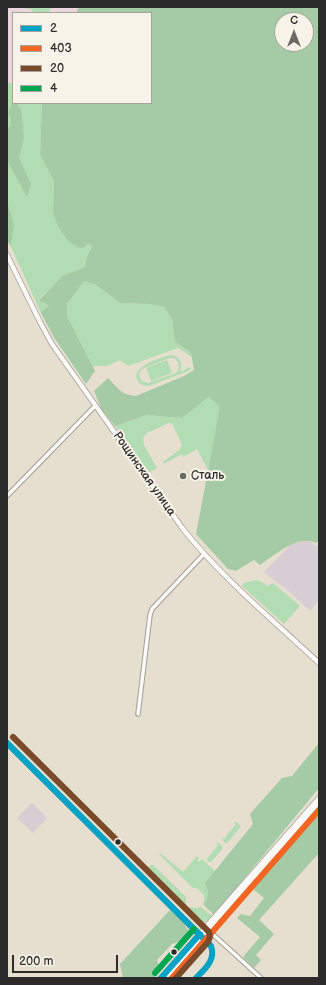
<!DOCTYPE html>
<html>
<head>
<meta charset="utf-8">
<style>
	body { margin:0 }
	#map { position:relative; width:326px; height:985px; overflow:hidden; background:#e6dfcf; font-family:"Balsamiq Sans",sans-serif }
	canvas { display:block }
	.frame { position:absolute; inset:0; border:8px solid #2b2b2b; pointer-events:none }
	.legend { position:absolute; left:12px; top:12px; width:140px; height:92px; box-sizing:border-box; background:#f7f3e8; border:1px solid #a5a39c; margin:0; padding:5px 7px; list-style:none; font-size:12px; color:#2b2b2b }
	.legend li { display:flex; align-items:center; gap:8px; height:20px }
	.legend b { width:20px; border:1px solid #a5a39c }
	.north { position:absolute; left:274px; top:12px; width:40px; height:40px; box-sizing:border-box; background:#f7f3e8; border:1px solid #a5a39c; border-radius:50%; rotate:0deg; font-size:11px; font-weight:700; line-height:16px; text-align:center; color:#2b2b2b }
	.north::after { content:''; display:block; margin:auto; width:14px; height:18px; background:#6c6a64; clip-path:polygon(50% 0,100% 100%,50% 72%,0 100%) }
	.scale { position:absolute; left:12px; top:955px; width:106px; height:18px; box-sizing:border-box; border:2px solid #2b2b2b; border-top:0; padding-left:5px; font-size:12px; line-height:14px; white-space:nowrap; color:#2b2b2b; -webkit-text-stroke:3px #f7f3e8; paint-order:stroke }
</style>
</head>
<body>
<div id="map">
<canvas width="326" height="985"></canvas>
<div class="frame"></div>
<ul class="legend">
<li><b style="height:5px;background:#02a3c6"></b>2</li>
<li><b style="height:5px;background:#f26522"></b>403</li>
<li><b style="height:5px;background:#7a4b2a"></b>20</li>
<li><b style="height:5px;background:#00a651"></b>4</li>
</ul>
<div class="north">С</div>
<div class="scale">200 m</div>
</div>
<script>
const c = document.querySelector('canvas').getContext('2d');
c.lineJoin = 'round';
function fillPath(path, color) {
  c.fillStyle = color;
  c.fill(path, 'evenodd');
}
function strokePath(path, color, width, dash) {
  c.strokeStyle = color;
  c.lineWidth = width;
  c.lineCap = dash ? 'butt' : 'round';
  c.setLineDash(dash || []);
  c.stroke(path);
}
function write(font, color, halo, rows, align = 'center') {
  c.font = font + ' "Balsamiq Sans",sans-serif';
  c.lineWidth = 4;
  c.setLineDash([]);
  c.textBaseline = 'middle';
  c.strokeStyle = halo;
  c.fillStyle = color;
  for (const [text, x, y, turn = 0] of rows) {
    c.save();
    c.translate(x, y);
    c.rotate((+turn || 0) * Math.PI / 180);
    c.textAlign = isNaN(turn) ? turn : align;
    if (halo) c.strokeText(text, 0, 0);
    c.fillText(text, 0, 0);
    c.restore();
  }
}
const built = new Path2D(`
	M7,7H79L76,13H13V87L7,85Z`);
const industrial = new Path2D(`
	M309,540L316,546L319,543V600L310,611L285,588L276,582L264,572L291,544Z
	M32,803L47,818L33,833L17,818Z`);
const green = new Path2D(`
	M22,7H51L49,13H33L32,10Z
	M13,80V103H42L40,155L54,181L53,213L92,245L86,259L85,267L62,276L39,299L49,305L41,313L11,247L14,224L7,201V82L12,84Z
	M84,281L96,285L120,303L149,304L164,307L172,319L175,342L191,353L192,357L178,348L128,366L120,360L107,366H95L93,367L67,316V304Z
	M171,355C180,356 183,363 180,372L190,367L191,370L149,386C144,386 140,385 138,381C129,367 161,357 171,355ZM169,358H174L178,362L179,368L176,373L148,383L141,381L139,374L142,369Z
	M167,360L172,373L151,381L146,368Z
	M209,397L221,408L208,470L197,449L183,457L182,454L164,464L163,462L179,450L182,445L173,425L169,423L147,433L143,438L144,445L157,468L148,473L115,426L147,415L182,418Z
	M256,580L262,582L267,586L273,583L300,606L284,624L242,586L244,583Z
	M234,822H237L241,827L227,843H225L221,837L224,839L236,824Z
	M216,843H219L223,848L211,862H209L204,856L207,859L218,845Z
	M160,853L183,872L197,856L199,858L197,861L199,862L202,859L215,871L205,883L208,891L207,899L203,904C207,896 202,893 197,888H193L159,854Z
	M152,864L186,897V903L182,908L145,871Z
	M200,906L212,916C197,930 197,923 185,912L190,907L198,908Z`);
const forest = new Path2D(`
	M79,7H319V540L316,543C298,534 275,555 260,565L254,560L236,571L228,569L196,534L220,407L209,397L182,418L147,415L115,426L102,410L94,391L108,378C117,387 122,396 136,396L184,376L194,370L191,353L175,342L172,319L164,307L149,304L120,303L96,285L84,281L67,304V316L95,371L86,384L55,339L41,313L49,305L39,300L62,276L85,267L86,259L92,246L89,243L83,248L77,247L68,241L59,228L53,213L54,181L40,155L42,103H151V13H76ZM282,20H306V44H282Z
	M13,101V103H17L21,110L24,137L19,158L31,184L27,197L7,160V128L10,127L11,119L8,113Z
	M7,201L14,224L11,247L7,240Z
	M319,743V788L214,915L203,904L207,899L208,891L205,883L253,824L250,814L282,778L292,776Z
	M319,814V853L259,920L274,934L256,955L261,960L254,968L243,957L260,937L237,918L241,914L250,916L264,898L253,889Z
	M170,910C179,919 189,925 190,938L172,944L157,960L160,971L154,978H123L120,964Z`);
const minor = new Path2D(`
	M7,496L95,406
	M138,714L150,615L152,609L204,554
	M207,929L261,978`);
const major = new Path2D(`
	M7,255L40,322L52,344L183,529C223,579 273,620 319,663
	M7,743L202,937
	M161,978L319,798
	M165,978L319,804`);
const bus1 = new Path2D(`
	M7,743L211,946C216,960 205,969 196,978
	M161,978L200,934`);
const bus2 = new Path2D(`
	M172,978L319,810`);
const bus3 = new Path2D(`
	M13,737L209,932L210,937L208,942L176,978`);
const bus4 = new Path2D(`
	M155,973L194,929`);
const markers = [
	[183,476,4,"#6c6a64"],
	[118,842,3.5,"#2b2b2b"],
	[174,952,3.5,"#2b2b2b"]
];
const streetNames = [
	["Рощинская улица",144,474,55]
];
const poiNames = [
	["Сталь",191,476]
];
fillPath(built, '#ead7dd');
fillPath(industrial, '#d8cdd2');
fillPath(green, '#b2dcb2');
fillPath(forest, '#a4cba5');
strokePath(minor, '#a29e95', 5.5);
strokePath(major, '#a29e95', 6);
strokePath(minor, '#fbfaf8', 3.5);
strokePath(major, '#fbfaf8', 4.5);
strokePath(bus1, '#02a3c6', 6);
strokePath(bus2, '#f26522', 6);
strokePath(bus3, '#7a4b2a', 6);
strokePath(bus4, '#00a651', 6);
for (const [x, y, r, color] of markers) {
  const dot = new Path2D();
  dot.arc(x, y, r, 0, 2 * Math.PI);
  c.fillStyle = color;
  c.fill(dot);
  strokePath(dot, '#f7f3e8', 1.5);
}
write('12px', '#2b2b2b', '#f7f3e8', streetNames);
write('12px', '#2b2b2b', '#f7f3e8', poiNames, 'left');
</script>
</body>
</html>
